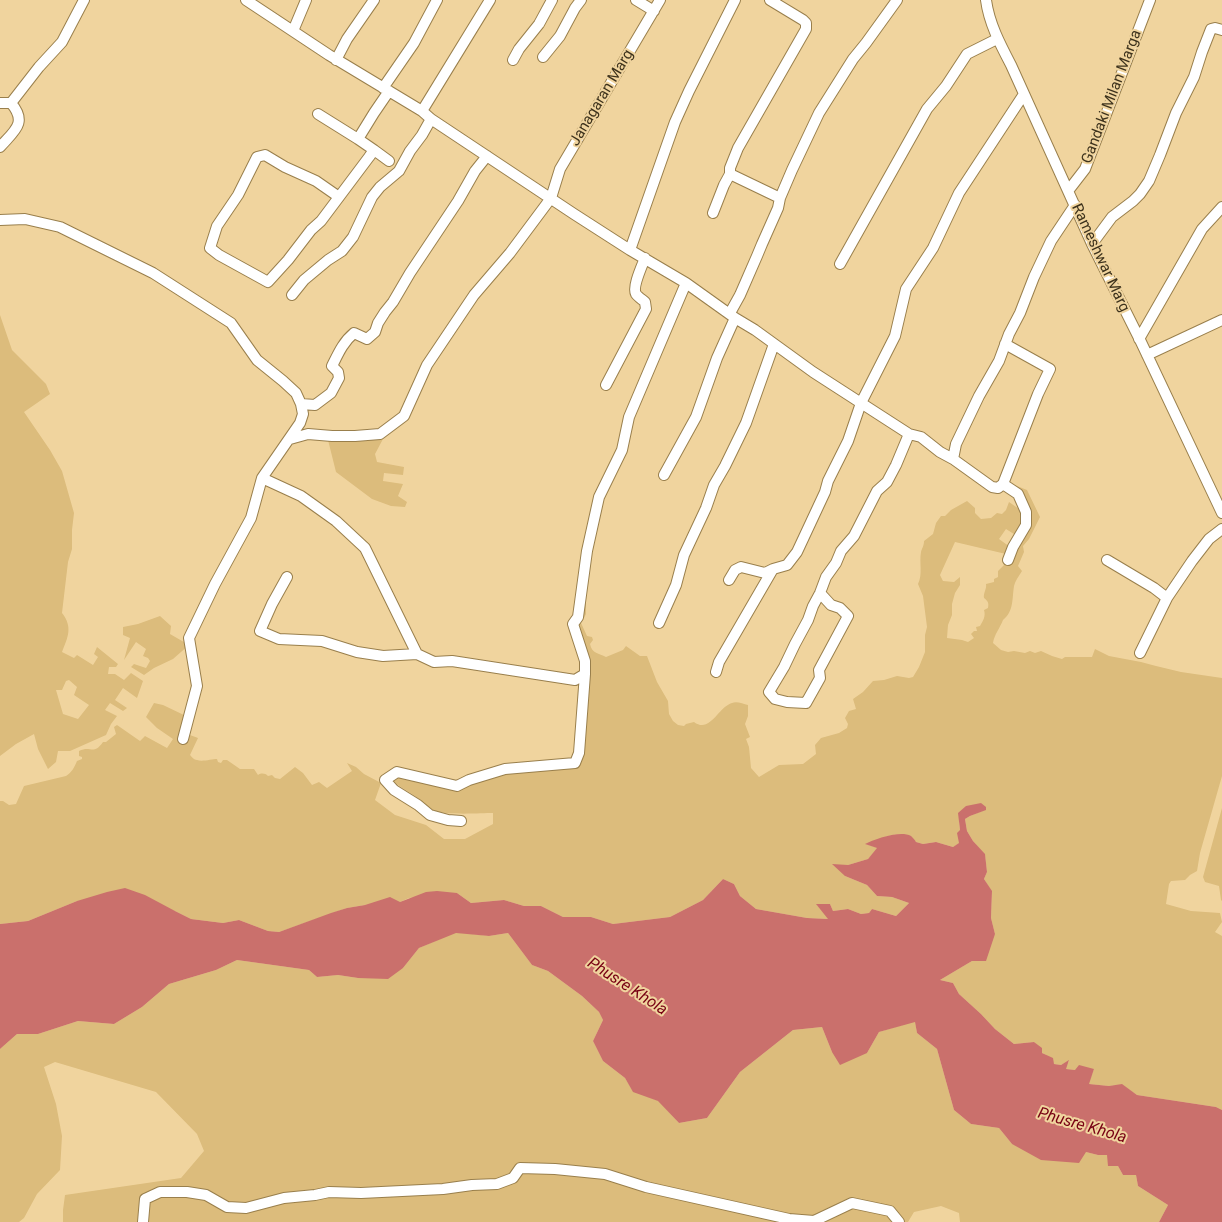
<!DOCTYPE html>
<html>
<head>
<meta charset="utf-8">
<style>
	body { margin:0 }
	canvas { display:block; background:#f0d49e }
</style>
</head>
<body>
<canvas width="1222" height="1222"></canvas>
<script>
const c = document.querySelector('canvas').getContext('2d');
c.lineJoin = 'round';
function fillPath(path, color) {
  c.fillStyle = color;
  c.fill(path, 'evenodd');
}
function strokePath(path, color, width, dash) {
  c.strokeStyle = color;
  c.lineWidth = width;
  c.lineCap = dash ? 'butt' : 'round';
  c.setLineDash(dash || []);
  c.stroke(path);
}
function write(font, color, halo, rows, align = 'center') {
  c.font = font + ' Roboto,sans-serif';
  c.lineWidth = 4;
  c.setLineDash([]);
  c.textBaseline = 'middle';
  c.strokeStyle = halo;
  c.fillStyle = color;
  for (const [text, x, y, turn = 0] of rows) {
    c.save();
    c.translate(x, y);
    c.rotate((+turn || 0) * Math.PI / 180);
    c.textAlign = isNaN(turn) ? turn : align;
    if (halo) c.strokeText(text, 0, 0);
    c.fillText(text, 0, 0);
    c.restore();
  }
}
const green = new Path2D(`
	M0,315L12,350L46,384L50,394L24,412L50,450L62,471L74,513L72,530V549L68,562L62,613C73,627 68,637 62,652L74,658L77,655L93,665L98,657L94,654L97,647L118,664L116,667H109L108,674H115L124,680L131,673L143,681L137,698L123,688L115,700L127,708L123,711L110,703L105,710L117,716L111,724L106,735L70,751H58L56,762L48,769L38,749L34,734L16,744L0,756ZM69,680L77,687L74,695L89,705L78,719L63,714L56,690H62L66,681Z
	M379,438L383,439L375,454L377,462L404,467L403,475L384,473L383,481L403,484L398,496L407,502L405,507L391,506L372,499L336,472L328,440Z
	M1007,482L1027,490L1040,517L1029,539L1023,546L1024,552L1018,566L1022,571C1019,576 1015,581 1014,586C1012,599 1014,611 1003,620C1000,628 994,635 993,643L1001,650L1008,652L1014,651L1025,653L1030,651L1035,653L1041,651L1052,656L1062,659L1065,657H1092L1095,649L1109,656L1141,662L1156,666L1181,672L1222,678V776L1200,853L1197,871L1190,875L1185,880L1171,881L1169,884L1166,904L1191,911L1220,913L1222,922L1215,932L1222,936V1110L1216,1107L1137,1095L1122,1085L1109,1086L1088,1084L1094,1069L1075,1070L1065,1069L1069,1061L1061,1065L1054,1064L1046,1055L1042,1053L1034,1042L1014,1044L995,1029L981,1014L959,994L953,983L940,980L972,961L995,934L991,918L992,892L984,879L987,872L985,855L973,841L967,831L965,819L970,816L982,811L981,803L959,822L960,830V843L953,847L936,842L923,844L916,842C904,826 882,839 866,844L878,848L868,859L848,865L845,876L867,885L877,896L892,897L909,903L896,916L872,909L869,913L861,914L848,909L833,911L830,904L817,905L829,919L807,918L756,909L740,896L734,884L723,879L703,900L670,917L613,924L591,917H563L541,906H524L504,900L471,903L457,893L409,898L400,902L365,905L347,908L279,932L268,931L239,920L223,923L191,919L175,911L77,901L28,921L0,924V801H3L9,805L16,804L24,786L66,776C72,772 74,768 77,761L82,759V757L79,756V751C91,745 93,756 103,742H106L116,734L114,727L117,725L140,741L145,736L167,748L173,739L157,728L146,717L154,703L163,705L186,716V736L190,735L198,738L190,755C192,757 194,760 197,760C202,762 212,759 217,759L218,762L221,763L223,760H227L240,769H254L258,775C261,773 265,773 268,776L272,775L275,778L280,779L295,767L303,773L312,785L319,782L327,788L352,771L347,763L356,767L364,774L381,783L375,800L395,815L426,825L444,839H465L493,824V813C480,813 441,816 431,809C424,805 419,798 412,794C405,789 399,787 393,780L403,775L457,788L511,770L561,765L577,768L586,717L578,625L579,617L586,601V614L584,618H580L581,623L587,636L592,637L593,640L590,644C592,654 599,653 606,657L623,650L626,646L640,656H647L657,682L668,701L669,714L673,721L678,725L684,726L686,724L694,722C710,734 718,707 732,703C737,701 743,704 748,705V716L745,724L750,737L746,739L749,747L751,768L759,777L779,765L803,764L816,754L815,745L821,738L839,733L847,728L848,724L845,718L849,711L856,709L853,699L863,692L873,681L884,680L897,676L909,678L913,677L919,667L925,652V635L927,627L923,596L918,584C923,574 919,563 921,552C922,548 924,546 924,541L933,534L936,523L941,516H945L951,510L967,501L975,508V513L981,519L991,518L997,513L1002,514L1006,510L1009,502L1022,511L1025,518L1017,536L1006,529L999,539L1010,547L1006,554L955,542L940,575L943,581L954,582L960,577V585L955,593L952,604V615L948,625L947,638L962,640L968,642L974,638L971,634L974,631H977L976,627L980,626C983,621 986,616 984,610L988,608C989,603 988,601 984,598C983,593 987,589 986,584L994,582V579L998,577V571L1005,564L1029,520Z
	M160,616L171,626L170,634L189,645L173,659L154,668L144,675L131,667L134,664L146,668L150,661L148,658L143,656L146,649L136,642L124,660L130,638L123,635V627L138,624Z
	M1222,808V901L1221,900L1219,886L1205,882L1203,877Z
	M456,932L489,936L508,933L532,965L548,971L582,996L599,1012L603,1020L593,1041L603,1061L625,1078L633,1091L659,1101L679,1123L707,1118L740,1072L793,1030L822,1027L832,1052L867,1053L879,1032L915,1021L917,1033L937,1049L954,1110L971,1124L999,1128L1012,1144L1086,1152L1098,1155H1107L1118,1166L1123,1175H1136L1138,1186L1168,1205L1159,1222H960L959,1213L941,1206L914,1212L908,1222H63V1210L65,1195L181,1178L204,1151L197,1134L156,1092L55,1062L44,1067L56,1104L62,1136L60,1170L37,1194L24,1218L19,1222H0V1049L17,1034H38L78,1021L114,1024L142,1007L169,984L216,970L237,960L309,970L317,977L338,975L358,978L403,968L419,948Z`);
const water = new Path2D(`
	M981,803L986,807V810L970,816L965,819L967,831L973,841L985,854L987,872L984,879L992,891L991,918L995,934L986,961H972L940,980L953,983L959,994L981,1014L995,1029L1014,1044L1034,1042L1042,1048V1053L1053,1058L1054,1064L1061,1065L1069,1060L1066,1069L1075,1070L1079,1065L1094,1069L1089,1084L1109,1086L1122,1084L1137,1095L1216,1107L1222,1110V1222H1159L1168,1205L1138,1186L1136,1175H1123L1118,1166H1108L1107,1155H1098L1086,1152L1079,1163L1041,1160L1012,1144L999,1128L971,1124L954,1110L937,1049L917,1033L915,1022L879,1032L867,1053L840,1065L832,1052L822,1027L793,1030L740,1072L707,1118L679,1123L658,1101L633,1092L625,1078L603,1061L593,1041L603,1020L599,1012L582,996L548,971L532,965L508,933L489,936L456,933L419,948L403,968L388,979L358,978L338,975L317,977L309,970L237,960L216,970L169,984L142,1007L114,1024L78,1021L38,1034H17L0,1049V924L28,921L77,901L107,892L125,888L145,895L175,911L191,919L223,923L239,920L268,931L279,932L331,913L347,908L365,905L390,897L400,902L426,892L437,891L457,893L471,903L504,900L524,906H541L563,917H591L613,924L670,917L703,900L723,879L734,884L740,896L756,909L807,918L828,919L816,904H830L833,911L848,909L861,914L869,913L872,909L896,916L909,903L892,897L877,896L867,885L845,876L832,864L848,865L868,859L877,848L865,844C875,839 900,830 911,836C913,838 915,840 916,842L923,844L936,842L953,847L959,843L957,833L960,830L958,813L966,806Z`);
const minor = new Path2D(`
	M246,0L329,55L422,111L431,119L574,214L630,250L686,283L735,318L755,330L813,372L861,403L895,336L906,289L933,248L959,193L1024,94
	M636,0L654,11
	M986,0C989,23 1000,44 1011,65L1092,244L1141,342L1222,513
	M293,31L306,0
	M543,57L560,36L575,8L581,0
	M336,60L347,39L374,0
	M513,60L519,49L539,24L552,0
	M383,88L414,43L437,0
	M0,103H11L39,67L62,42L84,0
	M422,111L490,0
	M318,114L358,139
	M0,147C14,131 28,123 11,103
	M374,150L389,161
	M730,174V168L738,148L806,29V23L803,20L770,0
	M1068,191L1085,169L1150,0
	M339,197L316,181L285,167L265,155L257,157L238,195L217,226L210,248L219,255L268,282L288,260L311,230L321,221L369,157L374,150L358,139L374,113L389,91
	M780,198L792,170L819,113L853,59L866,43L897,0
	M713,213L724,185L730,174L780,198L778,208L762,244L757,256L740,295L730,313
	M0,220L25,219L60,227L153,273L231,323L257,360L283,381L296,393L301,404L303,414L300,423L262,478L251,518L215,584L189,638L197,686L183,739
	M1092,244L1112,217L1133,201L1140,194L1149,181L1160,155L1176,113L1194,77L1202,52L1211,29L1215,28L1222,30
	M630,250L675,122L689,91L735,0
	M840,264L927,109L946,86L967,54L997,39
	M292,295L304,280L328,260L342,251L353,237L372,197L380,187L399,171L410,151L422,135L431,119
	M1139,339L1202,229L1222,207
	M1147,355L1222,320
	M606,385L646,309L645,302C643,300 638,297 636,294C632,287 642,266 645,258
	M301,404L315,405L331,393L339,378L338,372L332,366C338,354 343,342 354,333L367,339L375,332L378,323L385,312L393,302L410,273L458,201L475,171L487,156
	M290,439L308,434L332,436H355L380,434L404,416L427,365L474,295L510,253L551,198L560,169L660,0
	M953,459L956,444L979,396L999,361L1009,334L1020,313L1034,277L1051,241L1075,205
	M664,475L696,417L717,358L735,318
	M262,478L301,496L336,521L365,548L417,654L434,662L452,661L575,680L585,674V661L573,624L578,617L587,551L599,497L622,450L629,417L686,283
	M1003,484L1018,494L1026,512V525L1013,547L1008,560
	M1107,560L1154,588L1167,598
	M287,577L272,604L260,631L279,639L322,641L357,652L383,656L417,654
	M729,580L735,570L741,567L765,573L773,569
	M820,593L831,605L840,608L848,616L819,670L820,678L806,703L787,702L775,699L769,692L784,667L795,644L808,620L813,606L820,593L826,577L836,563L841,551L854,536L877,491L887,482L896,465L909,434
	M659,623L676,585L684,555L706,508L714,485L725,466L746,423L774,344
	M1140,653L1167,598L1192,561L1209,539L1222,529
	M716,672L719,662L773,569L787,565L797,552L825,492L828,481L848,441L861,403L909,434L921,437L940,452L953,459L992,487L998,488L1003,484L1038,394L1050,369L1005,344
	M461,821L448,820L430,815L418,805L394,790L385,780L397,772L457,786L469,780L505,769L575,763L579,753L585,674
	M143,1222L145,1199L160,1192H187L206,1195L227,1207L246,1208L284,1198L315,1195L329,1192L361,1193L443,1189L472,1185L497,1184L513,1178L520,1168L555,1169L605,1174L646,1187L789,1219L814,1221L852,1203L890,1211L899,1222`);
const streetNames = [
	["Gandaki Milan Marga",1112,97,-69],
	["Janagaran Marg",602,98,-59],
	["Rameshwar Marg",1100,258,65]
];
const waterNames = [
	["Phusre Khola",627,987,33],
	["Phusre Khola",1082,1126,16]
];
fillPath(green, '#dcbc7c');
fillPath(water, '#ca706c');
strokePath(minor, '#997f4c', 12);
strokePath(minor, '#fff', 10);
write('15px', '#3d321c', '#f0d49e', streetNames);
write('italic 16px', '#770113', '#f0d49e', waterNames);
</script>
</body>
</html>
